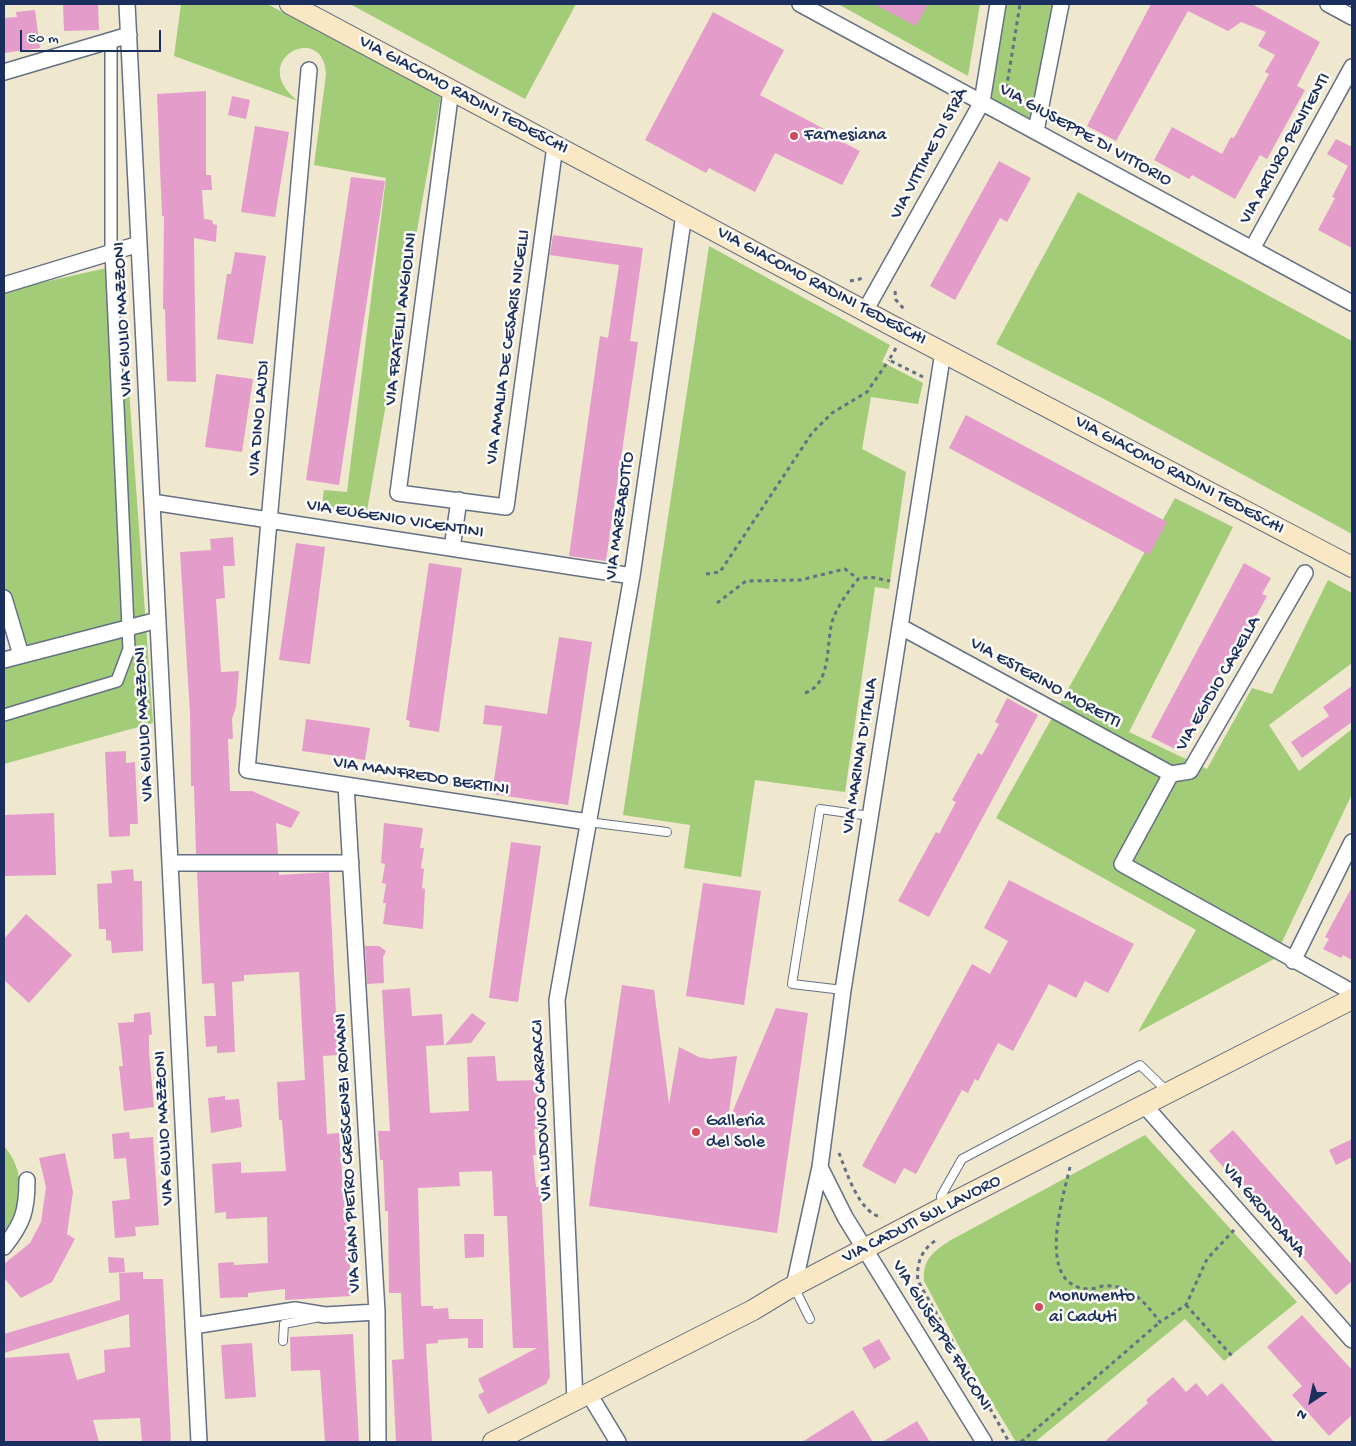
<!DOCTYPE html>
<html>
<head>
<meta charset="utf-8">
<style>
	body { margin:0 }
	#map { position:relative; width:1356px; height:1446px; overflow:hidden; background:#efe8ce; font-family:"Gochi Hand",sans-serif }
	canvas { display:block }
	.frame { position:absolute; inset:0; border:5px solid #1b2f5e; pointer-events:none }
	.north { position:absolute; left:1286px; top:1376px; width:50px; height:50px; -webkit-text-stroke:4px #fdfcf7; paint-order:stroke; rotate:214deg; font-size:14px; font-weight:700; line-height:20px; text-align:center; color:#1b2f5e }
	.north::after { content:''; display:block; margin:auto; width:18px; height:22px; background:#1b2f5e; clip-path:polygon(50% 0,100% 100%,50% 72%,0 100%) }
	.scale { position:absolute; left:20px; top:30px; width:141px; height:22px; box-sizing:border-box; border:2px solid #1b2f5e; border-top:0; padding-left:6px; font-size:15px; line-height:18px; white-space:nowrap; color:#1b2f5e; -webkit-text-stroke:4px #fdfcf7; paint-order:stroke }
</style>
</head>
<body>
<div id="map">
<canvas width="1356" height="1446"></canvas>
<div class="frame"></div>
<div class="north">N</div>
<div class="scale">50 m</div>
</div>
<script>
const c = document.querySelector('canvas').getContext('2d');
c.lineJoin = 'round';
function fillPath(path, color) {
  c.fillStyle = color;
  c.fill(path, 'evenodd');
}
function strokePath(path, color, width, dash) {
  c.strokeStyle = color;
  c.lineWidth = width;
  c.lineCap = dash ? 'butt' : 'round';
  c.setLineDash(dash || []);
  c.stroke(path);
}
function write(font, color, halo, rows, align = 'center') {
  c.font = font + ' "Gochi Hand",sans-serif';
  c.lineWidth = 5;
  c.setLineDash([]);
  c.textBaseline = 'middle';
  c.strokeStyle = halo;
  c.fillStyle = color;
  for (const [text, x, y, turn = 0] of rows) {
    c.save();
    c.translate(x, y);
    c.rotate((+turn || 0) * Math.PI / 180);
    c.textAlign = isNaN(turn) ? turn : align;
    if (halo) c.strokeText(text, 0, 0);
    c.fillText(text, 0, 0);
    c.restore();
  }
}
const green = new Path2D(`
	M181,4H267L441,96L366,516L321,511L324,490L347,492L386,178L314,165L326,75C325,20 245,59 298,101L174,56Z
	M350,4H576L525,99Z
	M838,4H980L968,76Z
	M1006,4H1055L1031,119L991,98Z
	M1078,192L1352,341V534L1108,401L996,344Z
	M709,246L890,345L882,362L923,383L918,404L871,397L862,449L906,472L889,589L875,587L845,792L755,780L741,877L684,868L690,825L623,815Z
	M120,265L153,723L4,764V661L21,655L4,598V291Z
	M1175,498L1233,527L1129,732L1207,769L1252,688L1272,694L1328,580L1352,593V663L1269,725L1299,771L1352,729V794L1274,959L1138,1032L1196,930L996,818Z
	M1145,1135L1297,1302L1224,1361L1185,1319L1035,1442H1016L963,1354L924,1281C922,1259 934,1251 951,1240Z
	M4,1146C25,1170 26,1207 4,1231Z`);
const building = new Path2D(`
	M63,4H98L99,30L64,31Z
	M874,4H928L916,26Z
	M1151,4H1252L1320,42L1297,86L1305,90L1267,159L1260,155L1235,199L1192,175L1189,179L1154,160L1172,127L1222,154L1231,137L1234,138L1269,74L1265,72L1275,55L1258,46L1266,32L1241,22L1228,31L1188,11L1116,141L1087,126Z
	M35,10L40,48L4,53V18L17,17L16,12Z
	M713,12L784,50L760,95L826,130L825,133L860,151L842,185L775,153L755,192L709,168L706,173L645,140Z
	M206,91V175H211L212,190H202L204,219L212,220L213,224L217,225L216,242L194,238L196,382L167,381L165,309H163L164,216H162L157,94Z
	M232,96L250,100L246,119L228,115Z
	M255,126L289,132L275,217L241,212Z
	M1336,139L1352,147V248L1318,230L1335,198L1332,197L1348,166L1327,154Z
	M999,161L1031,178L1007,222L1000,218L955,300L930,286Z
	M351,177L385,181L339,485L306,480Z
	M553,235L643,248L630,341L638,342L606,561L569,556L600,336L608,338L619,265L550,255Z
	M235,252L266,256L253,344L217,339L227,274H231Z
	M216,374L253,379L242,452L205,447Z
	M966,415L1167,522L1149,555L949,448Z
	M233,537L235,566H223L225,598L216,599L221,672L239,671L236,707L232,719L233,739H228L230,791H252L300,812L291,828L276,823L278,854H196L194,786H191L190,713L180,552L211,550L210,539Z
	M296,543L325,547L310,664L279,660Z
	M429,563L462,568L439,732L409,727L410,721L406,720Z
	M1244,563L1271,578L1262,594L1267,596L1240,646L1236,644L1219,677L1222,679L1192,736L1188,735L1179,751L1151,737Z
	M559,637L592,642L568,805L492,794L502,726L483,724L485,705L547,714Z
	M1352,686V722L1302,758L1291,742L1329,716L1323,707Z
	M1007,698L1038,715L929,917L898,901L936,832L939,834L956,802L952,800L978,753L982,755L999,724L995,722Z
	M306,719L370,728L365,760L302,751Z
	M126,751V763L135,762L138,824H130V836L109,837L105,752Z
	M54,813L56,875L4,876V815Z
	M384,823L423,828L420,848H424L421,868L424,869L422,888L425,889L423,929L383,924L386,903H383L386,884L382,883L385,864L381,863Z
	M511,842L541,846L518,1002L489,998Z
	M133,869L134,881H142L143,951L112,953L111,941L106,940V929H99L97,884L112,883L111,871Z
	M197,872H279V875L329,872L338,1055L323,1056L327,1134L339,1133L344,1198H347L351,1296L285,1300V1289L248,1293V1297L220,1298L218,1263L234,1262V1265L268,1263L267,1217L226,1219V1212L215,1213L212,1164L241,1162V1173L286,1171L282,1120H279L277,1082L305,1080L299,972L244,975V981L232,982L235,1052L217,1053V1046L206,1047L204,1016H216L214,983L202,984Z
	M1009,880L1134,944L1108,993L1085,981L1076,998L1049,984L1013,1051L998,1043L978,1081L975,1079L968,1093L962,1090L916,1174L904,1168L895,1184L862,1166L972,964L990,974L1008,941L984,928Z
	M703,883L761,891L744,1005L686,996Z
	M1352,887V960L1343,955L1341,958L1323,949L1329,939L1325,937Z
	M26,914L72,955L29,1003L4,980V939Z
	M365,946H379L386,951L383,957L384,983L367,984Z
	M622,985L654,990L669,1104L679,1047L699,1057L710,1059L737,1056L729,1112L732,1113L776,1008L808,1013L777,1233L589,1206Z
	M410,988L412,1016L442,1014L444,1045L426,1046L430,1113L469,1111L467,1057L495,1056L497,1081L540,1080L543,1128L534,1129L536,1155H533L536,1187H541L550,1377L546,1384L488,1414L478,1395L484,1392L478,1379L537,1348H513L507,1216H494L492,1171L459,1172L460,1186L418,1188L421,1306H433V1309L448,1308L449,1319H483V1348H468V1338L438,1340V1343L426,1344L432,1442H396L392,1360L404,1359L401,1293H389L388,1211H385L383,1160H380L378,1131H390L382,990Z
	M150,1012L152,1034L149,1035V1052L154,1107L124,1111L119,1066H123L118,1023L134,1022V1014Z
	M472,1013L486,1023L471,1043L445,1045Z
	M225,1096V1100L239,1099L242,1127L211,1133L208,1098Z
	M1233,1130L1352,1265V1281L1336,1295L1209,1151Z
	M129,1132L130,1139L153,1137L159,1225L135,1227L136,1236L115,1238L112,1201L130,1199L126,1158L114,1159L112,1134Z
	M1352,1139V1157L1336,1165L1329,1150Z
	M65,1153L73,1192L67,1234L75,1239L52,1282L21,1298L4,1278V1264L30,1243L41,1222L46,1187L39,1158Z
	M464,1234H484V1257L465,1258Z
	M108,1257L124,1258L125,1272L109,1273Z
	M143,1272V1279H163L171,1442H142L140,1418L93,1420L99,1442H4V1358L69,1353L77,1380L105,1372L104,1350L130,1347L129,1314L4,1353V1334L120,1300L119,1273Z
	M1302,1315L1352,1370V1415L1329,1436L1292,1395L1302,1386L1267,1347Z
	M353,1334L359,1442H325L320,1370L291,1371L290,1337Z
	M879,1339L891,1359L874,1369L862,1348Z
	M252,1343L256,1397L225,1399L221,1345Z
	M1173,1377L1186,1392L1196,1383L1207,1396L1222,1383L1274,1442H1104L1148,1403L1146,1400Z
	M853,1410L873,1442H802Z
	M917,1421L930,1442H882Z`);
const path = new Path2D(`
	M1008,96L1006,91L1020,4
	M850,281L860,279L864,276
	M895,291L896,300L904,309
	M896,348L889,360L923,377
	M706,574L720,572L812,433L832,413L867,392L889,360
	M717,603L746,581L800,580L845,569L858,579
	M805,693C832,684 826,644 832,622C837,606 848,592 858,579L870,577L890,581
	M839,1153C846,1171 860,1215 882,1217
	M1070,1167C1063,1198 1034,1288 1090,1289C1095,1289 1100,1286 1105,1286C1131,1284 1147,1305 1160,1322L1186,1305L1207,1259L1234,1230
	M935,1241C921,1250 916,1265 918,1281L1009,1442
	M1186,1305L1232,1356
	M1021,1442L1160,1322`);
const service = new Path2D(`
	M588,822L667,832
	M843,990L792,984L820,809L870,816
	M942,1206L941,1196L962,1159L1140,1065L1168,1092
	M794,1287L810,1319
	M283,1341L284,1324L315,1318`);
const pedestrian = new Path2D(`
	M4,715L117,681L129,649L111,252V39`);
const minor = new Path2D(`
	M127,4L199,1442
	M800,4L1352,303
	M1328,4L1352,17
	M309,70L247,770L588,822
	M4,72L129,35
	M451,90L398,493L506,507L555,146
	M1036,131L1061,4
	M1252,249L1352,67
	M4,285L139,244
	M865,311L982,102L998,4
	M152,502L632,576
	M452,548L459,500
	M4,598L21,655
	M901,627L1171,774
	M4,660L158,620
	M1171,774L1122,864L1352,992
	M1171,774L1190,771L1305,573
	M346,785L377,1312L378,1442
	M170,863H351
	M1293,961L1352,842
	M1145,1106L1352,1340
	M820,1167L845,1217L984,1442
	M4,1247C23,1223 27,1211 27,1180
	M794,1286L820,1167L843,990L943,352
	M193,1326L295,1310L325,1315L377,1312
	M589,1394L618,1442
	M575,1400L557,1000L632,576L684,214`);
const secondary = new Path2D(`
	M290,4L904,332L1352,567
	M493,1442L753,1310L786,1290L942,1208L1352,999`);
const markers = [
	[794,136,5,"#d1495b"],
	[696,1132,5,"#d1495b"],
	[1039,1307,5,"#d1495b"]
];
const streetNames = [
	["VIA GIACOMO RADINI TEDESCHI",463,96,28],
	["VIA GIUSEPPE DI VITTORIO",1085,136,29],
	["VIA ARTURO PENITENTI",1286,149,-61],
	["VIA VITTIME DI STRÀ",930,154,-62],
	["VIA GIACOMO RADINI TEDESCHI",821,287,28],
	["VIA GIULIO MAZZONI",124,319,-93],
	["VIA FRATELLI ANGIOLINI",402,319,-83],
	["VIA AMALIA DE CESARIS NICELLI",509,347,-82],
	["VIA DINO LAUDI",260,418,-85],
	["VIA GIACOMO RADINI TEDESCHI",1179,476,28],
	["VIA MARZABOTTO",621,516,-82],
	["VIA EUGENIO VICENTINI",395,520,9],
	["VIA ESTERINO MORETTI",1045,684,29],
	["VIA EGIDIO CARELLA",1219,684,-60],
	["VIA GIULIO MAZZONI",145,724,-93],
	["VIA MARINAI D'ITALIA",861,756,-81],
	["VIA MANFREDO BERTINI",421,777,9],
	["VIA LUDOVICO CARRACCI",543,1110,-93],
	["VIA GIULIO MAZZONI",165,1128,-93],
	["VIA GIAN PIETRO CRESCENZI ROMANI",349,1153,-93],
	["VIA GRONDANA",1263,1211,49],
	["VIA CADUTI SUL LAVORO",922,1220,-27],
	["VIA GIUSEPPE FALCONI",941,1336,58]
];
const poiNames = [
	["Farnesiana",804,136],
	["Galleria",706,1122],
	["del Sole",706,1143],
	["Monumento",1049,1297],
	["ai Caduti",1049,1318]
];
fillPath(green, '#a2cc78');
fillPath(building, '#e49ccb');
strokePath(service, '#657085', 10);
strokePath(pedestrian, '#657085', 14);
strokePath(minor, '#657085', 18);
strokePath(secondary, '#657085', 22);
strokePath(path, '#657085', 3, [4, 4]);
strokePath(service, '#fff', 8);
strokePath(pedestrian, '#fff', 11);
strokePath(minor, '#fff', 15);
strokePath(secondary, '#fae7c3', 20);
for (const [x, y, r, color] of markers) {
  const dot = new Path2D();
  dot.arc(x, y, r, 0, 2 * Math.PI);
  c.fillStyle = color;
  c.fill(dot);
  strokePath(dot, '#fdfcf7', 2);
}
write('18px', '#1b2f5e', '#fdfcf7', streetNames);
write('18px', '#1b2f5e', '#fdfcf7', poiNames, 'left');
</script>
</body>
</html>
